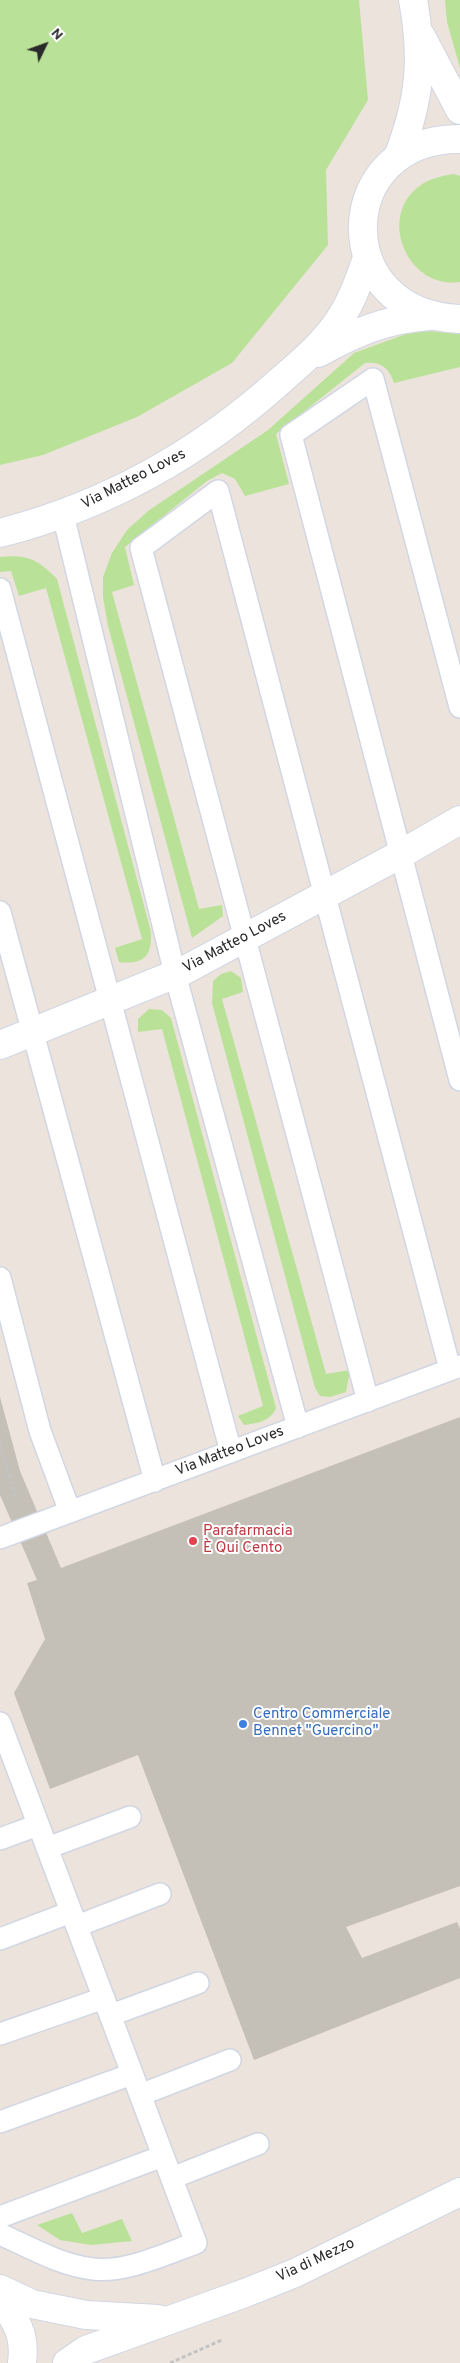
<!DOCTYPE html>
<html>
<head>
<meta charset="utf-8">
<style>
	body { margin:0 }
	#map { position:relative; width:460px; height:2363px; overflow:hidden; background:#ece3dc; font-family:Overpass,sans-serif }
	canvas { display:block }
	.north { position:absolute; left:20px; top:20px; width:50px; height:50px; -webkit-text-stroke:4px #fff; paint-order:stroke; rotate:48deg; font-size:14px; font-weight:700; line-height:20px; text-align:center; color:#2a2a2a }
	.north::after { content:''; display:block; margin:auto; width:18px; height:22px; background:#2a2a2a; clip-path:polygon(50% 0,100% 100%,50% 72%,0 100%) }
</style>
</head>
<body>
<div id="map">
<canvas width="460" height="2363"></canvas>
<div class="north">N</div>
</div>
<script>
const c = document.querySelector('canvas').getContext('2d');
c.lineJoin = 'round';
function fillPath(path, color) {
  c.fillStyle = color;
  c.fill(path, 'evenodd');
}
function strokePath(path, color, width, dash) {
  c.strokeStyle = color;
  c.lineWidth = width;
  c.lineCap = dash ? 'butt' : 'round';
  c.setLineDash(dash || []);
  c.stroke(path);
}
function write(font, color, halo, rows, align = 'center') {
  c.font = font + ' Overpass,sans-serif';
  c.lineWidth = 4;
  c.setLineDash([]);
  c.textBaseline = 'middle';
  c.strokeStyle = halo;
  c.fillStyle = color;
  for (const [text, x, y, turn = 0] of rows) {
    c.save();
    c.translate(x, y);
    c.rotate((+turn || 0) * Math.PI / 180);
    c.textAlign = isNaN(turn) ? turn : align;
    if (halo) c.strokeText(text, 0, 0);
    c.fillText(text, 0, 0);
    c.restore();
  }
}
const green = new Path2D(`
	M0,0H359L368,100L326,170L328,245L232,363L137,417L43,455L0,465Z
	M445,0H460V68L447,22Z
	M454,174L460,176V282C407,290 376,215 421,185C431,178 442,176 454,174Z
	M428,331L460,334V367L394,383C389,368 381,361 365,363L276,434L289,484L245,496L235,479L222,473L207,481L125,547L134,585L112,592L199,909L222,905L223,916L192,938L108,626L103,597V577L112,553L127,530L148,511L268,430L354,353L406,334Z
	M0,557C27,554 39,560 57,579L151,932C152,956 144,965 119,962L115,948L142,939L46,588L19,596L11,571L0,572Z
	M231,971L241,978L243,992L222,999L326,1374L350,1370L346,1392L330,1397L320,1396L315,1388L212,1003L213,981L221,974Z
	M149,1009L162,1010L171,1018L276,1408C270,1422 257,1423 244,1425L238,1416L263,1406L162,1029L138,1032V1019Z
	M72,2213L82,2233L122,2219L132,2241L91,2245L60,2240L37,2225Z`);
const building = new Path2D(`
	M0,1397L20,1471L61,1568L460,1417V1886L346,1927L362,1958L457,1922L460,1929V1978L254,2060L138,1755L50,1789L14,1693L45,1639L27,1583L37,1580L0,1495Z`);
const path = new Path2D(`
	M0,1443L16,1499
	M170,2363L222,2340`);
const service = new Path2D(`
	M63,515L175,974L298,1427
	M0,589L231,1452
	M460,707L373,379L291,435L460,1080
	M0,912L155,1481
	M0,1278L40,1431L70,1512
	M368,1401L141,548L218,491L450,1369
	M0,1538L460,1366
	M0,1723L196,2243C165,2254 126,2273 93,2269C60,2265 29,2247 0,2234
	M0,1839L38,1825
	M47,1848L130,1817
	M77,1926L160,1894
	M0,1939L71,1912
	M111,2015L198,1983
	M0,2034L104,1998
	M140,2095L230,2060
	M0,2122L132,2074
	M172,2178L258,2144
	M0,2217L163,2156`);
const minor = new Path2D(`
	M421,36L460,110
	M460,139C333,138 328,314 460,319
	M398,157C420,100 424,59 413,0
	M318,353C356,332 386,319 430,316
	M0,533C106,506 199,454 281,380C303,361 328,340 343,314C354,297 360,277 367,258
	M0,1045L183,971L401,854L460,820`);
const tertiary = new Path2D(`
	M0,2289L32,2304L86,2315L158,2319
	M0,2299C16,2320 26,2335 22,2363
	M67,2363L86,2350L245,2293L295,2273L460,2192`);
const markers = [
	[193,1541,5,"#e0444e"],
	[243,1724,5,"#3f7fe0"]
];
const streetNames = [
	["Via Matteo Loves",134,480,-27],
	["Via Matteo Loves",235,943,-28],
	["Via Matteo Loves",230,1452,-21],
	["Via di Mezzo",316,2261,-25]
];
const healthNames = [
	["Parafarmacia",203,1532],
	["È Qui Cento",203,1549]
];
const shopNames = [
	["Centro Commerciale",253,1715],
	["Bennet \"Guercino\"",253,1732]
];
fillPath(green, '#b9e298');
fillPath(building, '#c4bfb7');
strokePath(service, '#d1d6e3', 24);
strokePath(minor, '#d1d6e3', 30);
strokePath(tertiary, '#d1d6e3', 30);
strokePath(path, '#c3c3c3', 3, [4, 2.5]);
strokePath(service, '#fff', 21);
strokePath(minor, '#fff', 28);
strokePath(tertiary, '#fff', 28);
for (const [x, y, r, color] of markers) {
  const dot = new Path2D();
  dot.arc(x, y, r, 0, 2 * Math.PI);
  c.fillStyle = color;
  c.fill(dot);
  strokePath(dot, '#fff', 2);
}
write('15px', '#2a2a2a', '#fff', streetNames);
write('15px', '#be3a42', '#fff', healthNames, 'left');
write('15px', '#366cbe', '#fff', shopNames, 'left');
</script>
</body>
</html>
